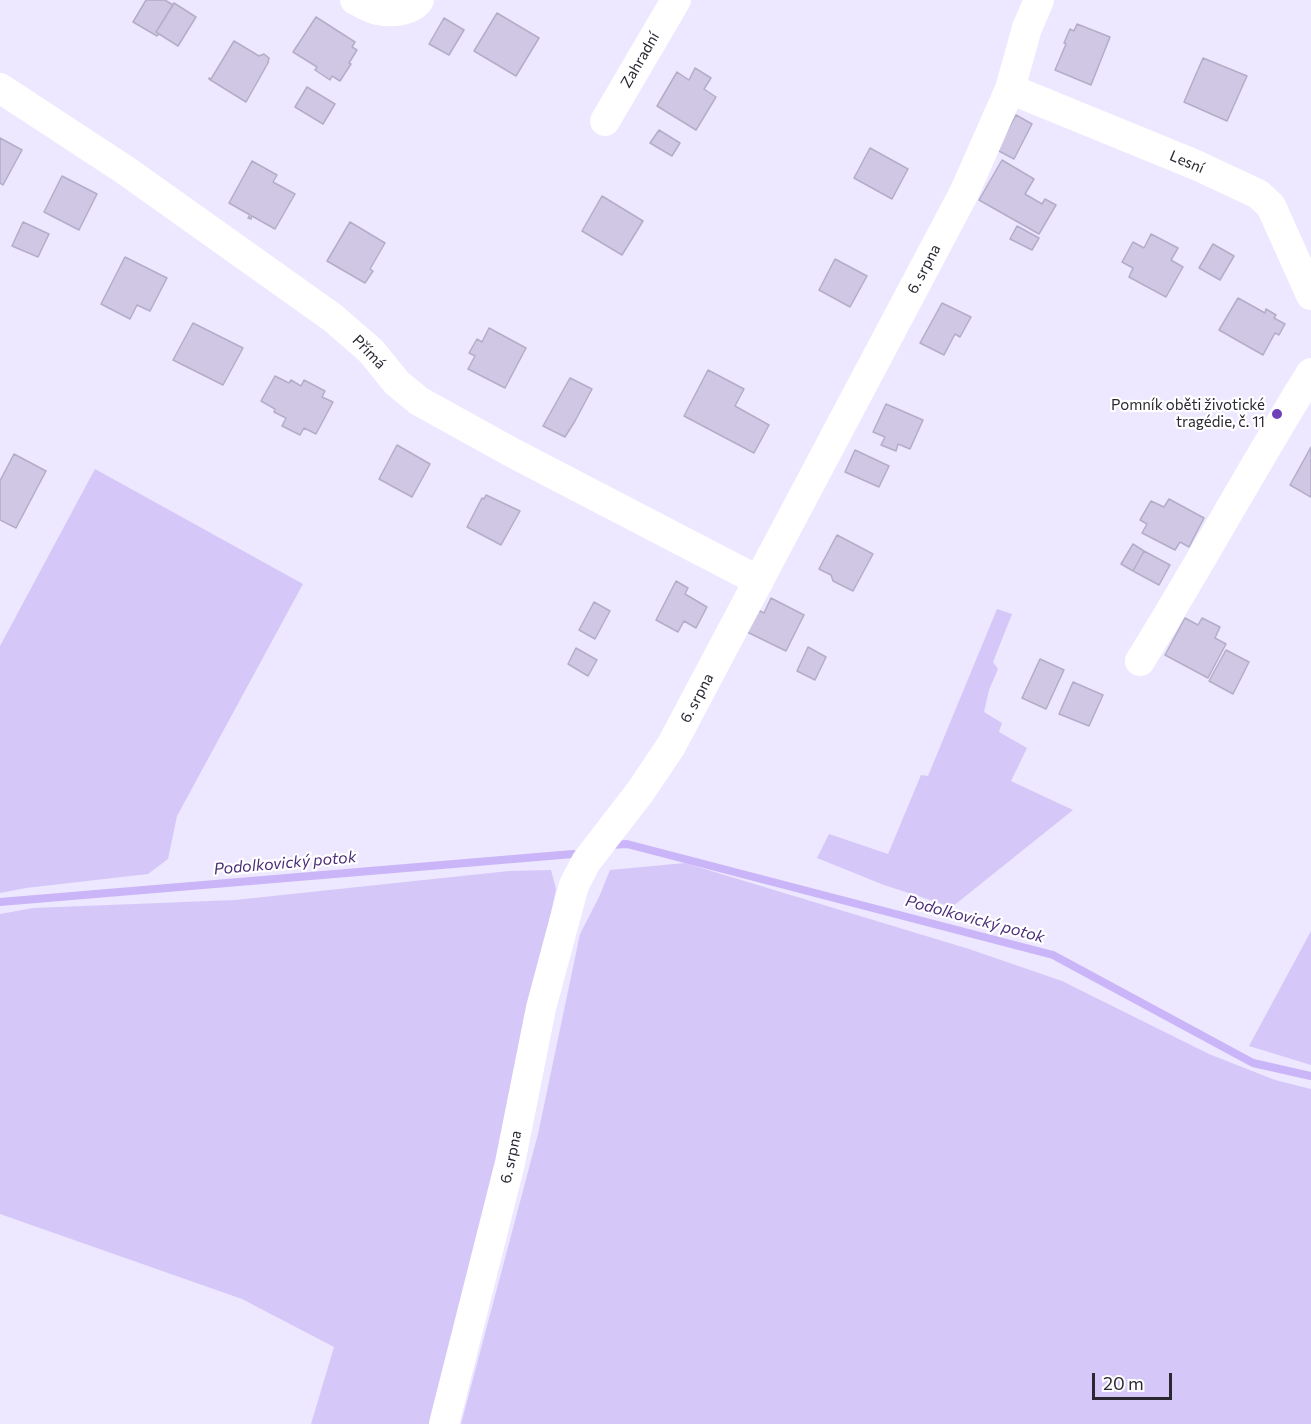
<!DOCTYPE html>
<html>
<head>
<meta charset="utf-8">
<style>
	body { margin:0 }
	#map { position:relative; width:1311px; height:1424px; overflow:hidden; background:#ede7ff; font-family:Commissioner,sans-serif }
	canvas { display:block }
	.scale { position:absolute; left:1092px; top:1373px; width:80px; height:27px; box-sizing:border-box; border:3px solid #2b2832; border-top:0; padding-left:8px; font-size:18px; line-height:21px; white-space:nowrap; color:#2b2832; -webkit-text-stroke:4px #fff; paint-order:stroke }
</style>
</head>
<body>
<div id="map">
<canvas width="1311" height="1424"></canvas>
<div class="scale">20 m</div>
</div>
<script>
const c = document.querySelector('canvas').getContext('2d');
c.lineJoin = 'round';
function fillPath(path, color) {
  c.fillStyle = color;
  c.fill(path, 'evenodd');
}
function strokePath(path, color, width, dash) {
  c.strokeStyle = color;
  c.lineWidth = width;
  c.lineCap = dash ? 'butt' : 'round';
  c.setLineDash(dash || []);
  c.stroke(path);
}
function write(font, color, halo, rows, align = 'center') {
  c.font = font + ' Commissioner,sans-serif';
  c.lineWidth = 4.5;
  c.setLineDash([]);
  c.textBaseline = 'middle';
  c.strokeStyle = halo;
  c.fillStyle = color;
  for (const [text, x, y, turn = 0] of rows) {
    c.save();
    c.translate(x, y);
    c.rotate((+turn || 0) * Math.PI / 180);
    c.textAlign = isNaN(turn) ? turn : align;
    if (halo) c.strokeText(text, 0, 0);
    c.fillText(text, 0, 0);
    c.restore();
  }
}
const green = new Path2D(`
	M95,469L303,584L177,816L168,859L148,874L26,888L0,893V646Z
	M997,609L1012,614L993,662L998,669L989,690L984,712L1002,723L999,732L1027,748L1011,781L1073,810L952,907L884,885L817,858L829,834L888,854L921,775L928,776Z
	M685,863L969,949L1062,981L1209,1054L1275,1080L1311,1089V1424H461L538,1134L580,934L599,897L610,870Z
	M551,870L556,889L485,1228L433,1424H311L334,1347L242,1299L0,1214V914L33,908L235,900L509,871Z
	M1311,931V1065L1249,1046Z`);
const stream = new Path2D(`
	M611,845L627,844L1053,955L1253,1063L1311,1076
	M0,902L573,854`);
const building = new Path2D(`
	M146,0H165L173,5L156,32L159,34L157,36L133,22Z
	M174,3L196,17L178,46L156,32Z
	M497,13L539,38L516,76L474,51Z
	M316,17L355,42L352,47L357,50L349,63L351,64L340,81L332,76L330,80L315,70L317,67L293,52Z
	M444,18L464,30L449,55L429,44Z
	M1077,24L1110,37L1091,85L1055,70L1066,44L1064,43L1070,29L1074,31Z
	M234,41L259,56L264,54L269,58L268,63L246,102L209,79V78L211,79Z
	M1203,58L1247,76L1227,121L1184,102Z
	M695,68L711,78L704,89L716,97L696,130L657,106L677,72L689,80Z
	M307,87L335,104L323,124L295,107Z
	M1016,115L1032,124L1014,159L997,150Z
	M659,130L680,143L672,156L650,143Z
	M0,138L22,150L3,185L0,183Z
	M870,148L908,169L892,199L854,178Z
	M1002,160L1034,179L1025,194L1042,204L1045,199L1056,205L1039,234L979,200Z
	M252,161L277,175L273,182L295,194L275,229L252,216L251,219L248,218L250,215L229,203Z
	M62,176L97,194L79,230L44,212Z
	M602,196L643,221L622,255L582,231Z
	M23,222L49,234L38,257L12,246Z
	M350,222L385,243L370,269L373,271L365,283L327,261Z
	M1017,226L1039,238L1032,250L1010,239Z
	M1151,234L1178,248L1171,260L1183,267L1166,297L1129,277L1133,268L1122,262L1133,242L1144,248Z
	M1213,244L1234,256L1220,280L1199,268Z
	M125,257L167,278L150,311L137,305L130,319L101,304Z
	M835,259L867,276L850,307L819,290Z
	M1238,298L1265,313L1266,309L1276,315L1274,318L1285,324L1279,335L1275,333L1263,355L1219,330Z
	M942,303L971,317L960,337L955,334L944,355L920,343Z
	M193,323L243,348L223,385L173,360Z
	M489,328L526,348L505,388L468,369L475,356L469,353L477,339L482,342Z
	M708,370L744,389L735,406L769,425L754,453L684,416Z
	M275,376L289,383L291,380L301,386L304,380L325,391L322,397L333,402L316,434L304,428L300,435L282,426L286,418L274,412L275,409L261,401Z
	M570,378L592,389L575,421L565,437L543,426Z
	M886,404L923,420L910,449L898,444L896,451L881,445L885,437L873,432Z
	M397,445L430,464L412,497L379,479Z
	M1311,447V497L1290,485Z
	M855,450L889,466L879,487L845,472Z
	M14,454L46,471L16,528L0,520V481Z
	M486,495L520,511L501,545L467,527L482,498L484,499Z
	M1169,499L1204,518L1189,547L1180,542L1175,550L1142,533L1147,524L1140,520L1151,501L1164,507Z
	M837,535L873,554L853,591L833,581L831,575L819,569Z
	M1133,544L1144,551L1133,571L1121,564Z
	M1144,551L1170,565L1159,585L1133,571Z
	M676,581L688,588L685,594L707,607L696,628L684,621L678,632L656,620Z
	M771,598L804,615L786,651L745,631L756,609L764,613Z
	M594,602L610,611L595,639L579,630Z
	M1185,618L1198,625L1202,618L1220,627L1215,638L1226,644L1208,678L1165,655Z
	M808,647L826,657L815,680L797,671Z
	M576,648L597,660L588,676L568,664Z
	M1226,650L1249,662L1233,694L1209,681Z
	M1040,659L1064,670L1046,709L1022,698Z
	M1073,682L1103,695L1089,726L1059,714Z`);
const street = new Path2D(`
	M355,0C362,3 370,9 378,10C391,13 412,11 419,0
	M0,88L125,170L333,318L371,351L397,383L419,401L511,452L759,581
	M1010,89L1196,165L1258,194L1271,206L1311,295
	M605,121L676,0
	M1140,661C1199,566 1252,468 1311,373
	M444,1424L510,1163L541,1008L574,885L586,862L640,792L671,746L964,193L1010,89L1027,28L1039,0`);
const markers = [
	[1277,414,6,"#7040b8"]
];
const streetNames = [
	["Zahradní",640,60,-60],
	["Lesní",1187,162,23],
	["6. srpna",924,269,-62],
	["Přímá",369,352,46],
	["6. srpna",697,698,-62],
	["6. srpna",511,1157,-78]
];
const poiNames = [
	["Pomník oběti životické",1265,405],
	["tragédie, č. 11",1265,422]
];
const waterNames = [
	["Podolkovický potok",285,863,-5],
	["Podolkovický potok",975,919,15]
];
fillPath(green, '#d5c8f9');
strokePath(stream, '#c9b5f8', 8);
fillPath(building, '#cfc7e4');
strokePath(building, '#b4adc9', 1.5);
strokePath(street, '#fff', 30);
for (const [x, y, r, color] of markers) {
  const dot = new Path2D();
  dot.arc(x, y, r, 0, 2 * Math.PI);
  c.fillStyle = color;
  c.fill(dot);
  strokePath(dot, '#fff', 2);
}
write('15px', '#2b2832', '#fff', streetNames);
write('15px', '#2b2832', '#fff', poiNames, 'right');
write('italic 16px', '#4a2c78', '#fff', waterNames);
</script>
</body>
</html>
